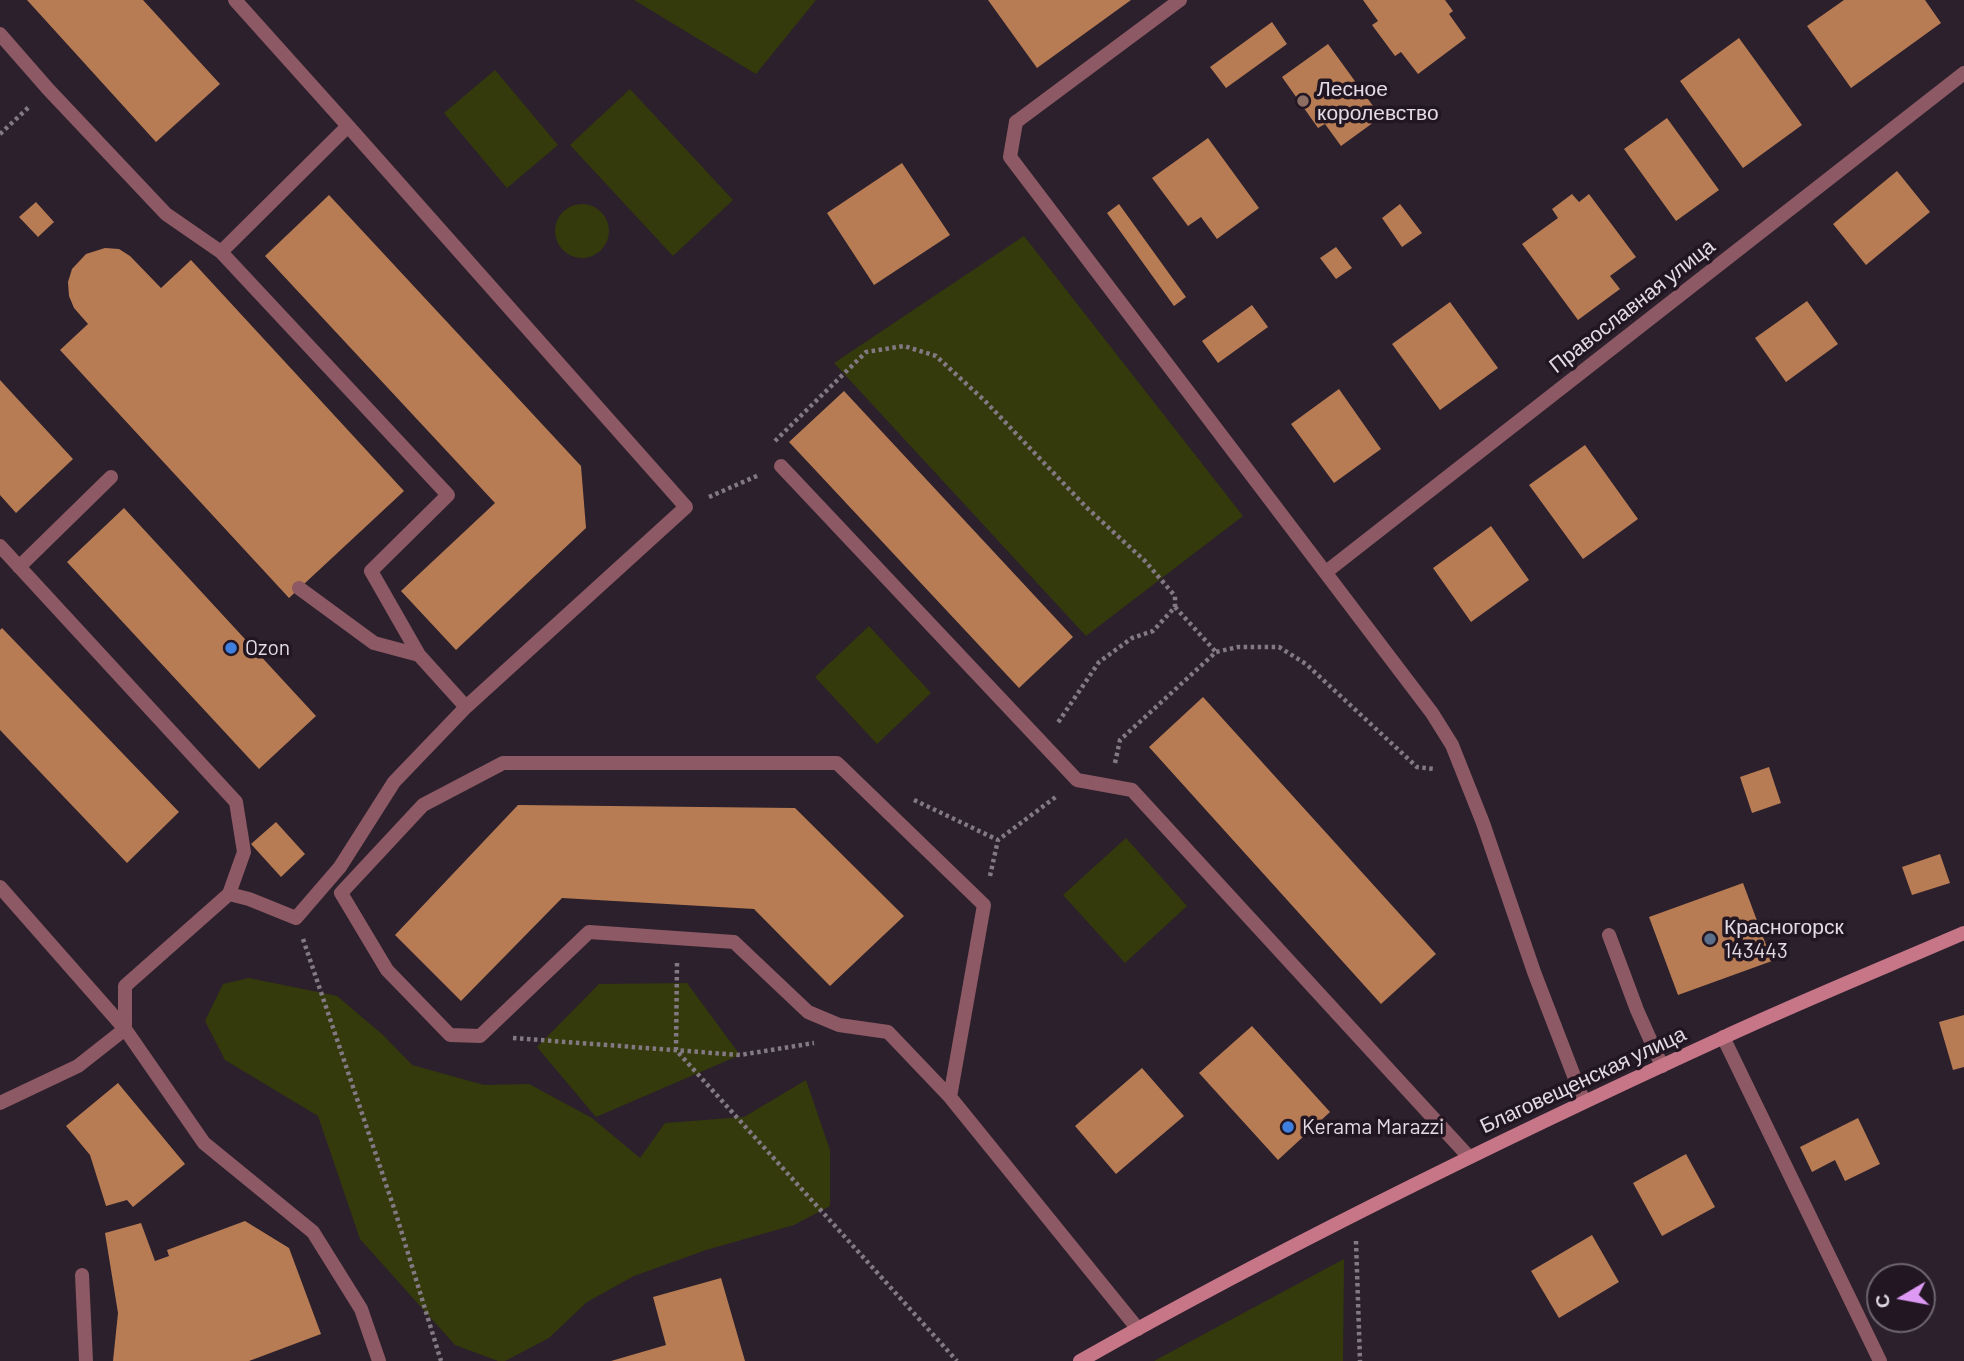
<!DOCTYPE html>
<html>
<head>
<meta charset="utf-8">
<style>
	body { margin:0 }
	#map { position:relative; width:1964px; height:1361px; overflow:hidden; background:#2b202c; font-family:Barlow,sans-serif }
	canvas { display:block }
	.north { position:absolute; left:1866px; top:1263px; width:70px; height:70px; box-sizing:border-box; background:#211622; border:2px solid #6e656f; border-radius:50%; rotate:260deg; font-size:19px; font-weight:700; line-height:28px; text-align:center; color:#e2dbe3 }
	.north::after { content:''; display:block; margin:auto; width:24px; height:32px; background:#dd99f4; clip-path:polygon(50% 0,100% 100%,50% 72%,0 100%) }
</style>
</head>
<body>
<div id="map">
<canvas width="1964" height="1361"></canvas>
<div class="north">С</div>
</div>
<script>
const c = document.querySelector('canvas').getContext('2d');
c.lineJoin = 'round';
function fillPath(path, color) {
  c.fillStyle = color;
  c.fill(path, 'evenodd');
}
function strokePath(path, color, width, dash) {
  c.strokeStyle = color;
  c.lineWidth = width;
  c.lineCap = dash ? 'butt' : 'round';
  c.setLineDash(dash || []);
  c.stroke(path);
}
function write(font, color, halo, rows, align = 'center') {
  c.font = font + ' Barlow,sans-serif';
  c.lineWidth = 7;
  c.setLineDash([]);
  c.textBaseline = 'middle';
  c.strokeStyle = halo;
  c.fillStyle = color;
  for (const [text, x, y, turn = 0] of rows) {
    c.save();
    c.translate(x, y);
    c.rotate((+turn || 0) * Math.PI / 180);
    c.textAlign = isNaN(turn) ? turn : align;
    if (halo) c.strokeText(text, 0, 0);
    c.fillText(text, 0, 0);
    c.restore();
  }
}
const green = new Path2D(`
	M634,0H816L756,74Z
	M495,70L558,145L507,188L444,113Z
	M630,89L733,200L673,256L570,145Z
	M555 231a27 27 0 1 1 54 0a27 27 0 1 1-54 0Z
	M1024,236L1243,516L1086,636L834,363Z
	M869,626L931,693L877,744L815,677Z
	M1126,838L1187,906L1125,963L1063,895Z
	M249,978L337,996L383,1035L412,1065L484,1085L529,1084L592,1118L640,1158L665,1123L744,1117L806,1080L830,1150V1206L794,1225L706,1250L634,1276L587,1302L549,1338L505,1361H498L455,1345L360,1239L318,1116L225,1060L205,1021L223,984Z
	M687,983L740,1055L596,1117L537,1047L599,984Z
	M1344,1259L1343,1361H1154Z`);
const building = new Path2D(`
	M27,0H143L220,84L156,142Z
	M988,0H1131L1037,68Z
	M1363,0H1445L1453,11L1449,14L1466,38L1418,74L1401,52L1395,56L1372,25L1378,21Z
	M1844,0H1925L1941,23L1851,88L1807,26Z
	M1272,22L1287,44L1226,88L1210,67Z
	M1739,38L1802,125L1743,168L1680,81Z
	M1328,44L1381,117L1341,146L1325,124L1318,128L1282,77Z
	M1667,118L1719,190L1676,221L1624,149Z
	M1208,138L1259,208L1217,239L1201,217L1188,226L1152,178Z
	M902,163L950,235L874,285L827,213Z
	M1897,171L1930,212L1866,265L1833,224Z
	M1572,194L1579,202L1589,194L1636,257L1610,276L1620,289L1578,320L1522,244L1558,218L1552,209Z
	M329,195L581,466L586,528L456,650L401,591L495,503L265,256Z
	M36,202L54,222L38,237L19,217Z
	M1119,204L1186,297L1174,306L1107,213Z
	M1400,204L1422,233L1402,247L1382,218Z
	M1336,247L1352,268L1336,279L1320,258Z
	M105,248L119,249L130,256L161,288L191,260L404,491L289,598L60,350L88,324L74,308L69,296L68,282L72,269L86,254Z
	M1807,301L1838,344L1786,382L1755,338Z
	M1450,302L1498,368L1440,410L1392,344Z
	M1252,305L1268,327L1218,363L1202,341Z
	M0,380L73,459L16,513L0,495Z
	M1339,389L1381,449L1334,483L1291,424Z
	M844,391L1073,637L1019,688L789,442Z
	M1585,445L1638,519L1583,559L1529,485Z
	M124,508L316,716L259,769L67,562Z
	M1491,526L1529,580L1471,622L1433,568Z
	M2,628L179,812L127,863L0,730V630Z
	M1203,697L1436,954L1381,1004L1149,747Z
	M1769,767L1781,803L1752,813L1740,777Z
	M518,805L795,808L904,916L830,986L754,909L562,898L461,1001L395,935Z
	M276,822L305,854L281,877L251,844Z
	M1940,854L1950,883L1912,895L1902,867Z
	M1743,883L1772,961L1678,995L1649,917Z
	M1964,1015V1067L1953,1070L1939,1022Z
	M1252,1026L1330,1112L1278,1160L1199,1073Z
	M1142,1068L1184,1116L1116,1174L1075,1126Z
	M118,1083L185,1164L133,1207L127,1200L106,1206L90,1155L66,1126Z
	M1858,1118L1880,1164L1845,1181L1835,1160L1812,1172L1800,1147Z
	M1686,1154L1715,1207L1662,1236L1633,1183Z
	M245,1221L289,1248L321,1334L249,1361H113L118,1313L105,1233L141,1223L155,1261L169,1256L167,1250Z
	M1592,1235L1619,1282L1559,1318L1531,1271Z
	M721,1278L745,1361H611L666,1345L653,1297Z`);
const path = new Path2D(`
	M0,134L30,106
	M775,441L866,352L904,346L936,356L985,401L1086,507L1145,561L1175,596V607L1153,631L1132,638L1099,662L1057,724
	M709,497L759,475
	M1175,607L1216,652
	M1115,763L1120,740L1216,652L1238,647H1279L1306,664L1417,767L1434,769
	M914,800L998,840
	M990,876L998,840L1057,796
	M303,939L396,1214L441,1361
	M677,963L676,1050L957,1361
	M513,1038L740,1055L814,1043
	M1356,1241L1360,1361`);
const lane = new Path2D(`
	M235,0L348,126
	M0,34L48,89L166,214L221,252
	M1016,122L1010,157L1432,713L1452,745L1483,823L1534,972L1584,1102
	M781,466L1077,780L1132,790L1469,1157
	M0,546L236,802L244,852L229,894
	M19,567L111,477
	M299,588L374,643L419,655
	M1609,935L1637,1010L1662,1066
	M1723,1037L1880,1361
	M950,1097L984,905L837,763H503L423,805L341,893L387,970L450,1035L480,1036L589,932L734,942L808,1012L839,1025L888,1032L950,1097L1138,1329
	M0,1103L78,1066L125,1029V986L229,894L249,899L296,918L340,867L394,782L466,707L686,507L348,126L221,252L448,495L371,571L419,655L466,707
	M82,1275L86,1361`);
const street = new Path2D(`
	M1016,122L1180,0
	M1326,572L1964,73
	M0,887L125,1029L204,1143L313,1232L361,1309L379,1361`);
const secondary = new Path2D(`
	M1080,1361C1289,1243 1504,1138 1722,1038C1802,1001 1883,968 1964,933`);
const markers = [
	[1303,101,7,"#8d6e63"],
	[231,648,7,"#3f7fe0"],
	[1710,939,7,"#5c6f8a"],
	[1288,1127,7,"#3f7fe0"]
];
const poiNames = [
	["Лесное",1317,89],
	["королевство",1317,113],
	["Ozon",245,648],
	["Красногорск",1724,927],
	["143443",1724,951],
	["Kerama Marazzi",1302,1127]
];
const streetNames = [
	["Православная улица",1632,306,-38],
	["Благовещенская улица",1583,1080,-25]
];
fillPath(green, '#343a0b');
fillPath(building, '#b87c54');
strokePath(path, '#827983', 4.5, [3.5, 3.5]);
strokePath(lane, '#8c5964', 14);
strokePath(street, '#8c5964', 14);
strokePath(secondary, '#c77688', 14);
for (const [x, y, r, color] of markers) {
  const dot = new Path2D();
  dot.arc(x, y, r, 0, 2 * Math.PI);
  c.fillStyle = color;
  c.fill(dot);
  strokePath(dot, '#211622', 2.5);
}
write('21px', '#e2dbe3', '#211622', poiNames, 'left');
write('21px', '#e2dbe3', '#211622', streetNames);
</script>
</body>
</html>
